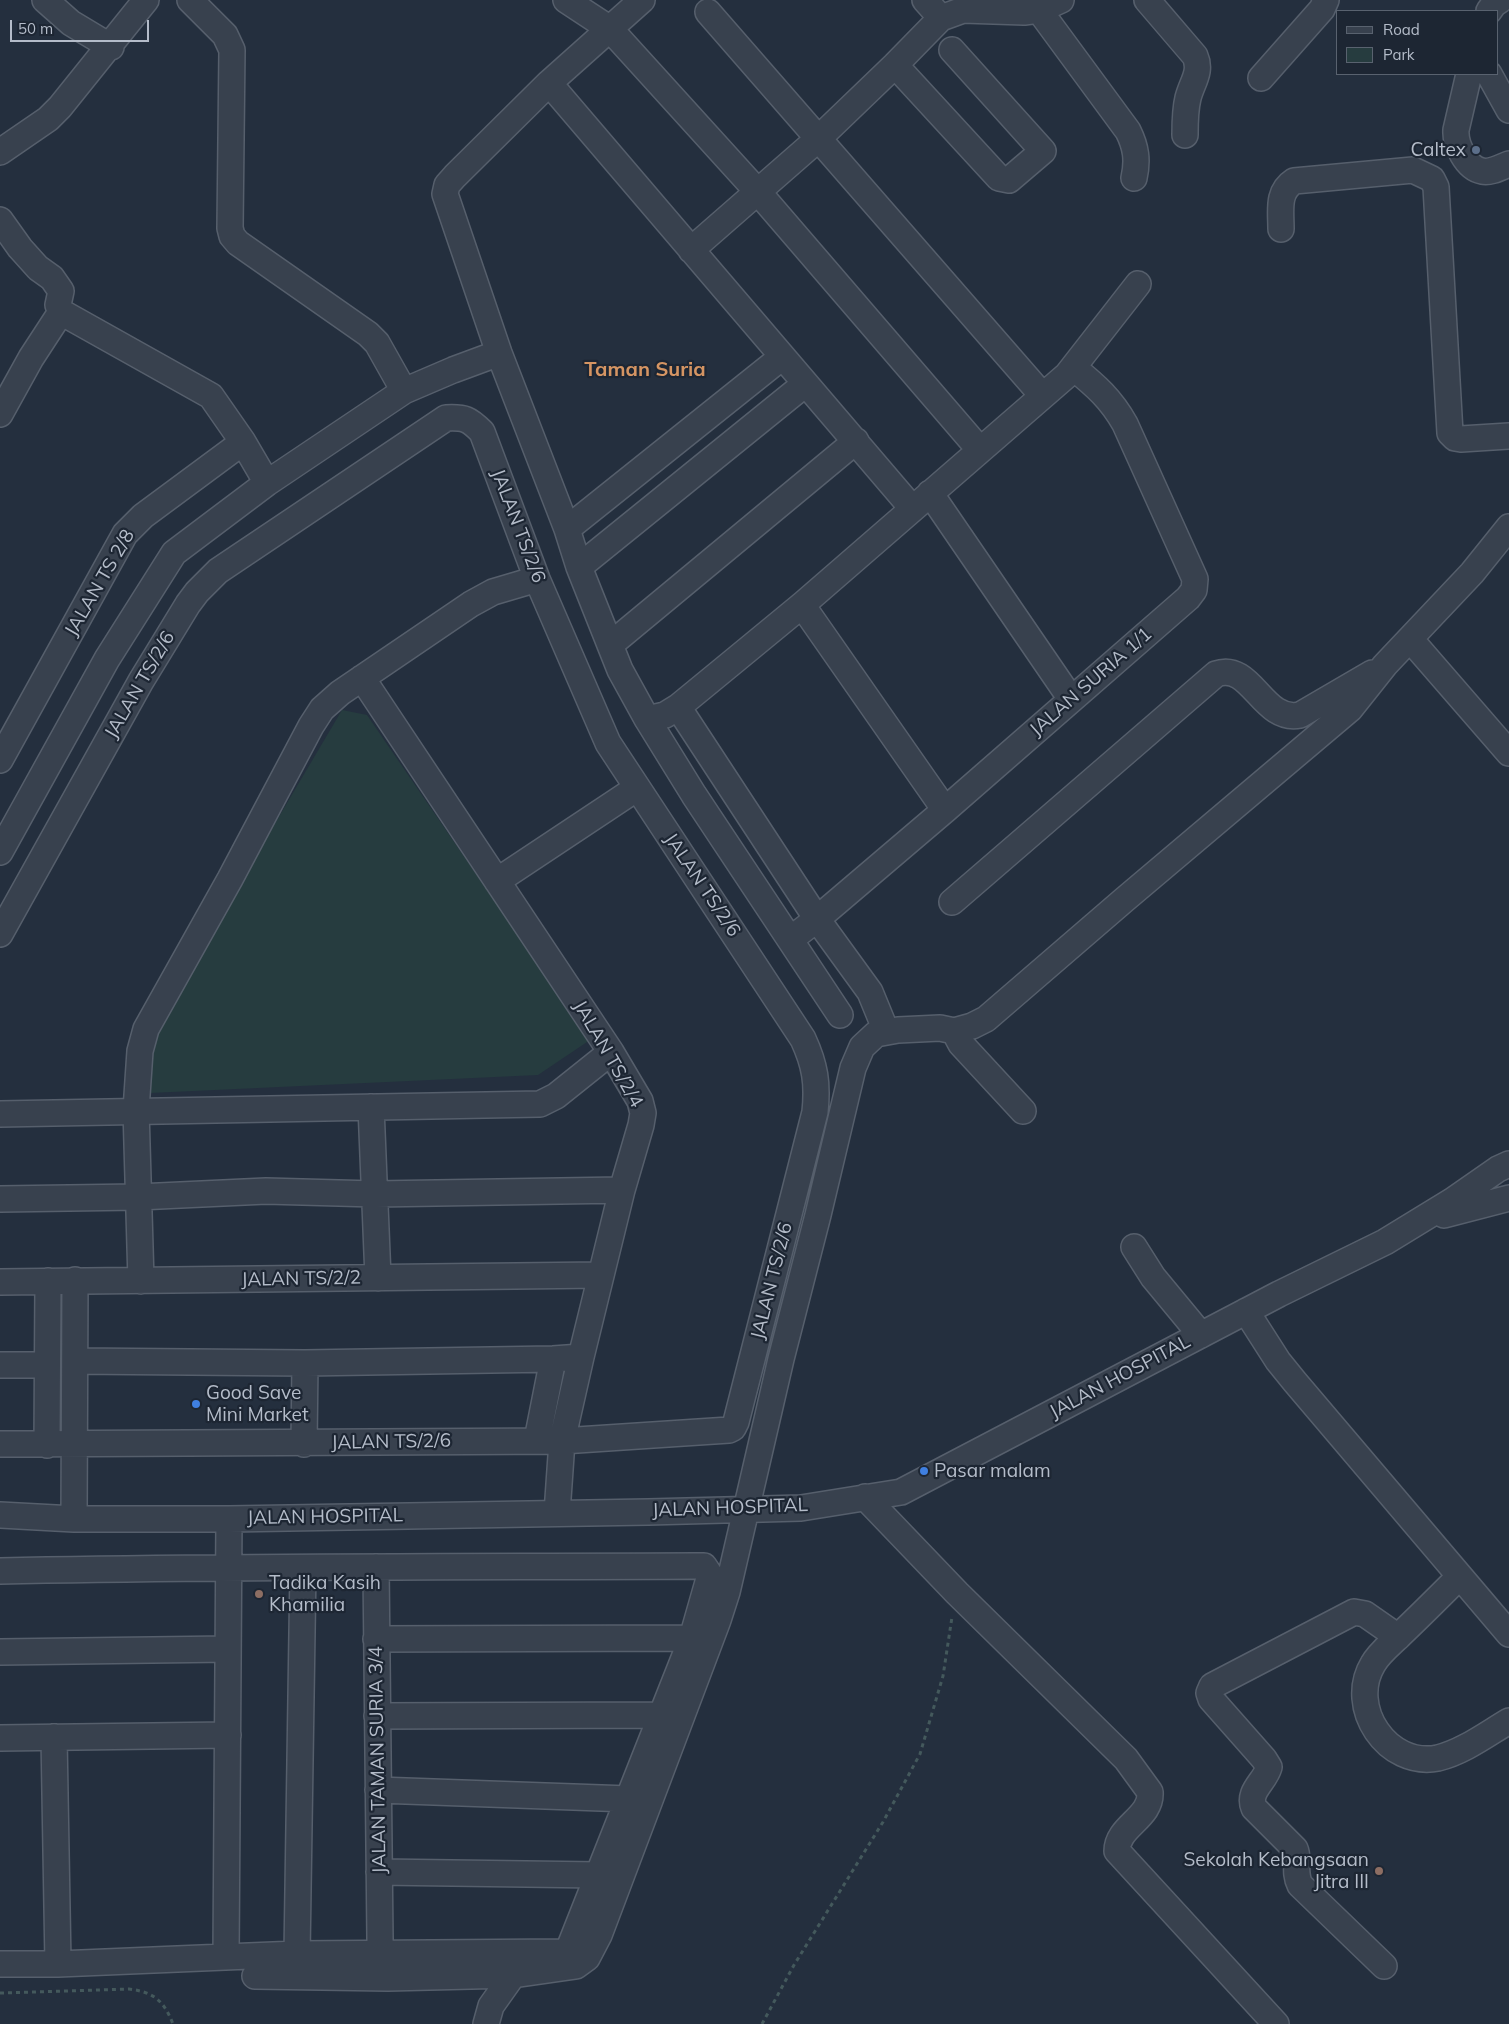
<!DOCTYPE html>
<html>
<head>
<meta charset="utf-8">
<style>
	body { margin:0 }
	#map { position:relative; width:1509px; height:2024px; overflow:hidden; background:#242f3e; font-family:Mulish,sans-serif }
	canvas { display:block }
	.legend { position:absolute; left:1336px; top:10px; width:162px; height:65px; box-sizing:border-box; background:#1d2633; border:1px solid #59626f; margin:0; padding:6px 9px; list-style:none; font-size:15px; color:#b4bcc9 }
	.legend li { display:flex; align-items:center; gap:10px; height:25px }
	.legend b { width:25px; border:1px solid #59626f }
	.scale { position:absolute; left:10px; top:20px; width:139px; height:22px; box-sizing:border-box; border:2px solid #b4bcc9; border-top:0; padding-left:6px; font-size:15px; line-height:18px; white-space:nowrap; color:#b4bcc9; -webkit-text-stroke:4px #1d2633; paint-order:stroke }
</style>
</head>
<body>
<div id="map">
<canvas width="1509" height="2024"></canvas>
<ul class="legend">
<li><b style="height:6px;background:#38414e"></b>Road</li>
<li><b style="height:14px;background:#263c3f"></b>Park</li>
</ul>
<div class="scale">50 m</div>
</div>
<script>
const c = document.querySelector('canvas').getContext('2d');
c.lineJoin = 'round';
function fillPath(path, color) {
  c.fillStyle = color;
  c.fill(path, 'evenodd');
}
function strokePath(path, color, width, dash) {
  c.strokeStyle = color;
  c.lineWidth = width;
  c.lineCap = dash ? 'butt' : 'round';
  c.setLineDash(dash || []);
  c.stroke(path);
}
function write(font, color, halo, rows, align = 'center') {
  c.font = font + ' Mulish,sans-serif';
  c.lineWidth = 4.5;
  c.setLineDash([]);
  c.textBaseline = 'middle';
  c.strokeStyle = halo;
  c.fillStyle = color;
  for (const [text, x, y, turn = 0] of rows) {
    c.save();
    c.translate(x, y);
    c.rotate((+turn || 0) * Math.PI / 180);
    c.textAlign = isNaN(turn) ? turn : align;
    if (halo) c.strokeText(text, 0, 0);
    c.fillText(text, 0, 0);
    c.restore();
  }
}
const green = new Path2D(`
	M342,710L367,715L590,1040L538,1075L150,1093L151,1033Z`);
const path = new Path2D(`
	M0,1993L129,1989C154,1992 164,2001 173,2024
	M762,2024L794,1965L883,1822L920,1754L943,1676L952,1617`);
const minor = new Path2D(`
	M45,0L71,23L111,47
	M190,0L225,35L232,50L230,228L232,236L238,243L368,334L377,343L404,391
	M566,0L610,29L758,192L980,450
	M642,0L549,83L455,176L447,185L445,194L499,353L567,529L579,567L620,670L647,719L694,795L840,1015
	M925,0L941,18
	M1147,0L1195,56C1202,72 1192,82 1188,98C1185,110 1185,123 1185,135
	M1039,10L1128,131C1136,147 1138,160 1134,178
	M1489,11L1494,4L1500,0
	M708,12L1042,395
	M895,65L999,178L1009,180L1043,151L952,50
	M1469,74L1456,130C1455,144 1466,168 1482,171C1491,173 1501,167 1509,164
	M1489,74L1509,110
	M1261,78L1322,9L1326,0
	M549,83L912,508
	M0,152L48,119L60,107L146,0
	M0,220L20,248L38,268L52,278L61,291L58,305L61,312L211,396L243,442L267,483
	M1281,229C1281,210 1277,192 1294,181L1413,170L1432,179L1436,187L1450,433L1455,438L1461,439L1509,436
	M691,250L818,139L895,65L941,18L963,10L1024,12L1039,10L1061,0
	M0,414L31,358L61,312
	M930,493L1071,699
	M567,529L782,357
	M579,567L805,384
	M802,605L945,810
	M1410,639L1509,753
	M610,645L856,441
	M362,678L611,1052L640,1101L643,1113L641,1125L622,1190L581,1357L562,1441L557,1513
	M678,707L817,919L870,992L886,1031
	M647,719L665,715L678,707L734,661L802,605L1067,375L1138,284
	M0,760L125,534L143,516L243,442
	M0,852L107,659L174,553L267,483L404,391L453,370L499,353
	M497,881L637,788
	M952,902L1216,674C1252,661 1262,723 1300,715L1372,673
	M0,934L141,681L188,604L197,592L218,571L446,418C465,417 469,419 482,432L537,579L608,743L803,1039C815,1065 818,1083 815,1112L736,1422L733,1428L729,1430L562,1441L0,1444
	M791,939L817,919L945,810L1188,598L1194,590L1195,579L1125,424C1111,399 1096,386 1074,368
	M954,1031L961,1044L1023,1111
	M371,1107L378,1278
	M0,1114L540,1104L556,1096L611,1052
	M0,1199L138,1197L266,1191L375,1194L622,1190
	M1444,1215L1509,1198
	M1134,1247L1153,1277L1201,1335
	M141,1281L136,1110L140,1051L146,1029L230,879L311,726L322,709L340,693L471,604L493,592L537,579
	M0,1282L601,1275
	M1246,1311L1278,1361L1295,1382L1509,1634
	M75,1361L305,1363L553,1359L581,1357
	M0,1365H47
	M537,1440L553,1359
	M304,1444L305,1363
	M47,1445L48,1281
	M865,1497L957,1593L1126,1759L1150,1792C1152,1818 1117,1826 1117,1851L1276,2024
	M0,1515L74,1519H229L648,1512L801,1508L901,1492L1279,1294L1385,1242L1452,1201L1498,1169L1509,1164
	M74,1519L75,1280
	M376,1567L380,1939V1947L376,1952
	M0,1571C232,1566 463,1567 695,1566H704L710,1575L692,1638L570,1946L565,1952L297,1954L58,1964H0
	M1459,1577C1440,1596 1421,1615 1401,1634C1392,1643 1379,1653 1373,1664C1347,1707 1387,1768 1438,1758C1463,1752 1487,1734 1509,1721
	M376,1639L692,1638
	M0,1652L228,1649
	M377,1716L662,1715
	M54,1737L58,1964
	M0,1738L228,1735
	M378,1790L629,1799
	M379,1872L599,1875
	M297,1954L303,1568
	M226,1956L229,1519
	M1384,1966L1300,1885C1293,1871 1300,1860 1295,1849L1254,1808C1247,1791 1265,1782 1269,1767L1264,1759L1211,1699L1209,1693L1212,1686L1354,1612L1365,1614L1398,1637
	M255,1976L388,1978L513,1975L576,1966L587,1958L599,1935L718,1620L727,1592L781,1359L818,1215L853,1068L862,1047L876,1034L898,1030L940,1028L954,1031L972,1026L986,1019L1124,900L1350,709L1385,665L1472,573L1509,527
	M486,2024L491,2006L513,1975`);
const markers = [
	[1476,150,5,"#5c6f8a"],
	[196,1404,5,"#3f7fe0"],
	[924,1471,5,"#3f7fe0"],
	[259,1594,5,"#8d6e63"],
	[1379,1871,5,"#8d6e63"]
];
const poiNames = [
	["Caltex",1466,150,"right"],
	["Good Save",206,1393],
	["Mini Market",206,1415],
	["Pasar malam",934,1471],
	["Tadika Kasih",269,1583],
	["Khamilia",269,1605],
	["Sekolah Kebangsaan",1369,1860,"right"],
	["Jitra III",1369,1882,"right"]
];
const streetNames = [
	["JALAN TS/2/6",518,526,69],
	["JALAN TS 2/8",100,583,-60],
	["JALAN SURIA 1/1",1091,682,-41],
	["JALAN TS/2/6",140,685,-60],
	["JALAN TS/2/6",702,885,56],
	["JALAN TS/2/4",608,1054,60],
	["JALAN TS/2/2",301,1279,-1],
	["JALAN TS/2/6",772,1281,-76],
	["JALAN HOSPITAL",1120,1377,-28],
	["JALAN TS/2/6",391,1442,-1],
	["JALAN HOSPITAL",730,1508,-2],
	["JALAN HOSPITAL",325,1517,-1],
	["JALAN TAMAN SURIA 3/4",378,1760,-91]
];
const neighbourhoodNames = [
	["Taman Suria",645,370]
];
fillPath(green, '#263c3f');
strokePath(minor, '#565f6c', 28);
strokePath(path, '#44595c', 3, [4, 4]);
strokePath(minor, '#38414e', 25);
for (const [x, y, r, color] of markers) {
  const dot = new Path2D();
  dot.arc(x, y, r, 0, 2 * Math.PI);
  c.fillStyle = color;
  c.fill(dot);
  strokePath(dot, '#1d2633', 2);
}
write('19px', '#b4bcc9', '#1d2633', poiNames, 'left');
write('19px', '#b4bcc9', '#1d2633', streetNames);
write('bold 20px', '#d59563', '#1d2633', neighbourhoodNames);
</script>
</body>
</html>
